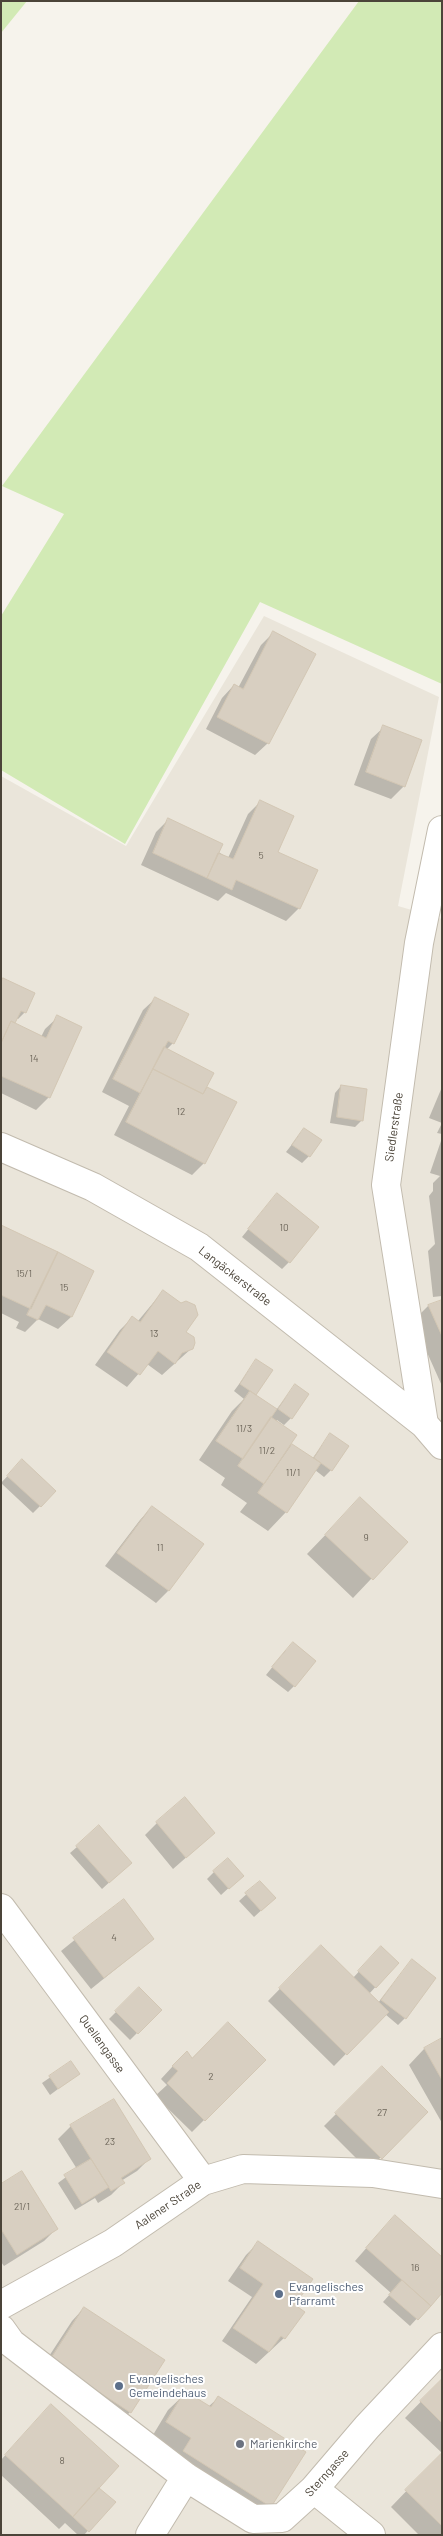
<!DOCTYPE html>
<html>
<head>
<meta charset="utf-8">
<style>
	body { margin:0 }
	#map { position:relative; width:443px; height:2536px; overflow:hidden; background:#f6f3ec; font-family:Barlow,sans-serif }
	canvas { display:block }
	.frame { position:absolute; inset:0; border:2px solid #4b4439; pointer-events:none }
</style>
</head>
<body>
<div id="map">
<canvas width="443" height="2536"></canvas>
<div class="frame"></div>
</div>
<script>
const c = document.querySelector('canvas').getContext('2d');
c.lineJoin = 'round';
function fillPath(path, color) {
  c.fillStyle = color;
  c.fill(path, 'evenodd');
}
function strokePath(path, color, width, dash) {
  c.strokeStyle = color;
  c.lineWidth = width;
  c.lineCap = dash ? 'butt' : 'round';
  c.setLineDash(dash || []);
  c.stroke(path);
}
function write(font, color, halo, rows, align = 'center') {
  c.font = font + ' Barlow,sans-serif';
  c.lineWidth = 4;
  c.setLineDash([]);
  c.textBaseline = 'middle';
  c.strokeStyle = halo;
  c.fillStyle = color;
  for (const [text, x, y, turn = 0] of rows) {
    c.save();
    c.translate(x, y);
    c.rotate((+turn || 0) * Math.PI / 180);
    c.textAlign = isNaN(turn) ? turn : align;
    if (halo) c.strokeText(text, 0, 0);
    c.fillText(text, 0, 0);
    c.restore();
  }
}
const residential = new Path2D(`
	M264,616L439,697L398,906L442,919V2535H1V776L126,846Z`);
const green = new Path2D(`
	M1,1H27L1,33Z
	M359,1H442V684L260,602L125,844L1,770V616L64,514L2,486Z`);
const shadow = new Path2D(`
	M273,633L268,743L255,755L206,729L222,698L234,685L238,688L261,645Z
	M384,727L404,786L391,799L354,785L371,739Z
	M261,801L276,852L299,908L286,921L226,893L218,901L141,865L156,832L168,820L228,858L248,814Z
	M3,980L25,1012L18,1019L16,1018L14,1024L41,1037L45,1029L58,1017L49,1097L36,1110L1,1093V982Z
	M156,998L173,1043L166,1050L203,1092L207,1088L204,1163L192,1175L114,1135L129,1106L102,1092L143,1010Z
	M341,1086L362,1120L355,1127L330,1123L335,1093Z
	M442,1087V1134L437,1133L442,1123L429,1118Z
	M304,1129L309,1156L302,1163L286,1152Z
	M442,1138V1296L433,1297L428,1251L435,1244L429,1196L433,1191V1183L440,1176L430,1173Z
	M271,1201L289,1262L282,1269L242,1237Z
	M1,1226L93,1271L71,1317L58,1329L38,1319L25,1332L16,1328L19,1322L1,1313Z
	M163,1291L192,1348L162,1375L147,1364L127,1387L95,1365L120,1330L132,1318L138,1321Z
	M442,1302V1386L413,1321L428,1306Z
	M256,1361L271,1371L254,1395L276,1410L295,1386L291,1418L284,1425L277,1420L276,1422L290,1444L312,1459L331,1434V1470L324,1477L315,1470L286,1512L268,1531L240,1512L247,1503L221,1485L225,1478L199,1460L232,1411L244,1399L234,1391Z
	M15,1468L55,1491L33,1513L1,1483Z
	M360,1499L406,1542L353,1598L307,1554Z
	M152,1507L168,1591L156,1603L105,1566L140,1520Z
	M286,1650L294,1686L288,1692L266,1675Z
	M157,1823L214,1833L173,1869L145,1835Z
	M77,1847L126,1867L102,1889L70,1853Z
	M214,1872L235,1882L221,1895L207,1879Z
	M260,1882L267,1905L254,1917L239,1901Z
	M124,1900L153,1939L91,1989L61,1951Z
	M375,1954L397,1963L369,1994L378,2003L412,1961L405,2018L398,2025L385,2014L334,2066L268,2001L309,1959L353,1978Z
	M139,1989L160,2010L130,2040L109,2019Z
	M442,2040V2123L409,2065L424,2049Z
	M192,2059L264,2060L192,2132L155,2096L167,2085L161,2079L173,2066Z
	M71,2063L78,2074L50,2095L42,2083Z
	M382,2068L426,2112L368,2170L324,2126Z
	M113,2100L149,2159L137,2171L121,2181L123,2183L111,2195L98,2203L95,2198L75,2210L58,2183L77,2169L58,2139L71,2126Z
	M1,2186L56,2229L44,2241L4,2266L1,2262Z
	M383,2229L442,2291L410,2326L383,2302L391,2293L355,2261Z
	M258,2243L293,2305L284,2338L256,2364L222,2341L252,2297L228,2281L246,2255Z
	M84,2308L163,2360L130,2412L118,2425L38,2373L72,2321Z
	M442,2380V2453L405,2418Z
	M186,2393L208,2407L218,2398L270,2506L253,2524L150,2440L168,2410Z
	M39,2418L98,2488L114,2502L84,2535H78L65,2523L59,2529L1,2475V2460Z
	M442,2454V2535H419L391,2507Z`);
const building = new Path2D(`
	M273,631L316,654L269,744L217,717L234,684L243,689Z
	M383,725L422,740L405,787L366,772Z
	M260,800L294,816L278,852L318,870L300,909L236,880L232,890L207,878L218,853L233,859Z
	M168,818L223,844L207,878L153,853Z
	M3,978L35,993L26,1013L21,1011L15,1023L11,1021L1,1043V983Z
	M155,997L189,1014L174,1044L168,1041L140,1093L113,1079Z
	M57,1015L82,1027L50,1098L1,1076V1043L11,1021L46,1038Z
	M164,1047L214,1073L203,1094L153,1069Z
	M153,1069L203,1094L207,1087L237,1102L205,1164L126,1122Z
	M341,1085L367,1089L363,1121L337,1117Z
	M304,1128L322,1140L310,1157L292,1145Z
	M277,1193L319,1227L290,1263L248,1229Z
	M1,1225L58,1252L31,1309L1,1295Z
	M58,1252L94,1271L72,1317L46,1305L38,1320L27,1315Z
	M163,1290L181,1303L186,1301L195,1305L198,1315L186,1332L194,1337L195,1343L193,1349L182,1353L175,1364L158,1351L140,1375L107,1352L132,1316L140,1322Z
	M442,1300V1336L428,1305Z
	M256,1359L273,1370L256,1395L240,1384Z
	M295,1384L309,1394L292,1419L278,1409Z
	M250,1391L277,1409L243,1459L216,1441Z
	M271,1417L297,1435L264,1484L238,1466Z
	M330,1433L349,1446L332,1471L314,1458Z
	M292,1444L321,1463L287,1513L258,1493Z
	M22,1459L56,1491L41,1507L7,1476Z
	M360,1497L408,1542L373,1580L325,1535Z
	M152,1506L204,1544L169,1591L117,1553Z
	M293,1642L316,1661L295,1687L272,1667Z
	M185,1797L215,1833L186,1858L156,1822Z
	M99,1825L132,1863L109,1883L76,1846Z
	M228,1858L244,1876L229,1889L213,1871Z
	M260,1881L276,1898L261,1911L245,1893Z
	M124,1899L154,1939L104,1978L73,1938Z
	M321,1945L389,2012L347,2055L279,1988Z
	M381,1946L399,1963L376,1988L358,1971Z
	M412,1959L436,1978L406,2019L381,2000Z
	M139,1987L162,2010L138,2034L115,2011Z
	M228,2022L266,2060L205,2121L167,2083L178,2071L172,2066L187,2051L192,2058Z
	M442,2038V2080L424,2048Z
	M71,2061L80,2074L58,2089L49,2076Z
	M382,2066L428,2112L382,2159L335,2113Z
	M114,2099L151,2159L121,2178L125,2183L111,2191L70,2125Z
	M91,2159L109,2187L82,2204L64,2175Z
	M22,2171L58,2229L17,2255L1,2229V2184Z
	M395,2215L442,2257V2293L431,2306L366,2248Z
	M258,2241L313,2279L295,2305L305,2312L285,2339L281,2336L269,2352L233,2328L263,2284L240,2268Z
	M402,2280L431,2306L418,2320L389,2295Z
	M84,2307L165,2360L131,2413L50,2360Z
	M442,2379V2423L420,2401Z
	M185,2391L211,2407L218,2396L306,2452L271,2507L183,2451L191,2438L166,2422Z
	M51,2404L119,2466L73,2517L5,2455Z
	M442,2453V2526L405,2490Z
	M99,2488L116,2502L89,2532L73,2517Z`);
const minor = new Path2D(`
	M1,1147L93,1187L199,1247L424,1424L442,1445
	M424,1424L386,1185L419,943L442,830
	M1,1908L203,2181
	M1,2305L113,2243L203,2181L243,2169L373,2173L442,2184
	M1,2329L11,2343L186,2477L253,2519L282,2518L314,2489L367,2427L442,2347
	M314,2489L371,2535
	M150,2535L186,2477`);
const markers = [
	[279,2294,5,"#5c6f8a"],
	[119,2386,5,"#5c6f8a"],
	[240,2444,5,"#6b7280"]
];
const numberNames = [
	["5",261,856],
	["14",34,1059],
	["12",181,1112],
	["10",284,1228],
	["15/1",24,1274],
	["15",64,1288],
	["13",154,1334],
	["11/3",244,1429],
	["11/2",267,1451],
	["11/1",293,1473],
	["9",366,1538],
	["11",160,1548],
	["4",114,1938],
	["2",211,2077],
	["27",382,2113],
	["23",110,2142],
	["21/1",22,2207],
	["16",415,2268],
	["8",62,2461]
];
const streetNames = [
	["Siedlerstraße",394,1127,-82],
	["Langäckerstraße",235,1276,38],
	["Quellengasse",102,2044,54],
	["Aalener Straße",168,2205,-34],
	["Sterngasse",327,2473,-48]
];
const serviceNames = [
	["Evangelisches",289,2287],
	["Pfarramt",289,2301],
	["Evangelisches",129,2379],
	["Gemeindehaus",129,2393]
];
const worshipNames = [
	["Marienkirche",250,2444]
];
fillPath(residential, '#eae5da');
fillPath(green, '#d2eab5');
fillPath(shadow, '#0003');
fillPath(building, '#d8cfc1');
strokePath(building, '#d3c7b4', 1);
strokePath(minor, '#c2bbae', 30);
strokePath(minor, '#fff', 28);
for (const [x, y, r, color] of markers) {
  const dot = new Path2D();
  dot.arc(x, y, r, 0, 2 * Math.PI);
  c.fillStyle = color;
  c.fill(dot);
  strokePath(dot, '#fff', 2);
}
write('10px', '#6e675b', null, numberNames);
write('12px', '#4b4439', '#fff', streetNames);
write('12px', '#4e5e75', '#fff', serviceNames, 'left');
write('12px', '#5b616d', '#fff', worshipNames, 'left');
</script>
</body>
</html>
